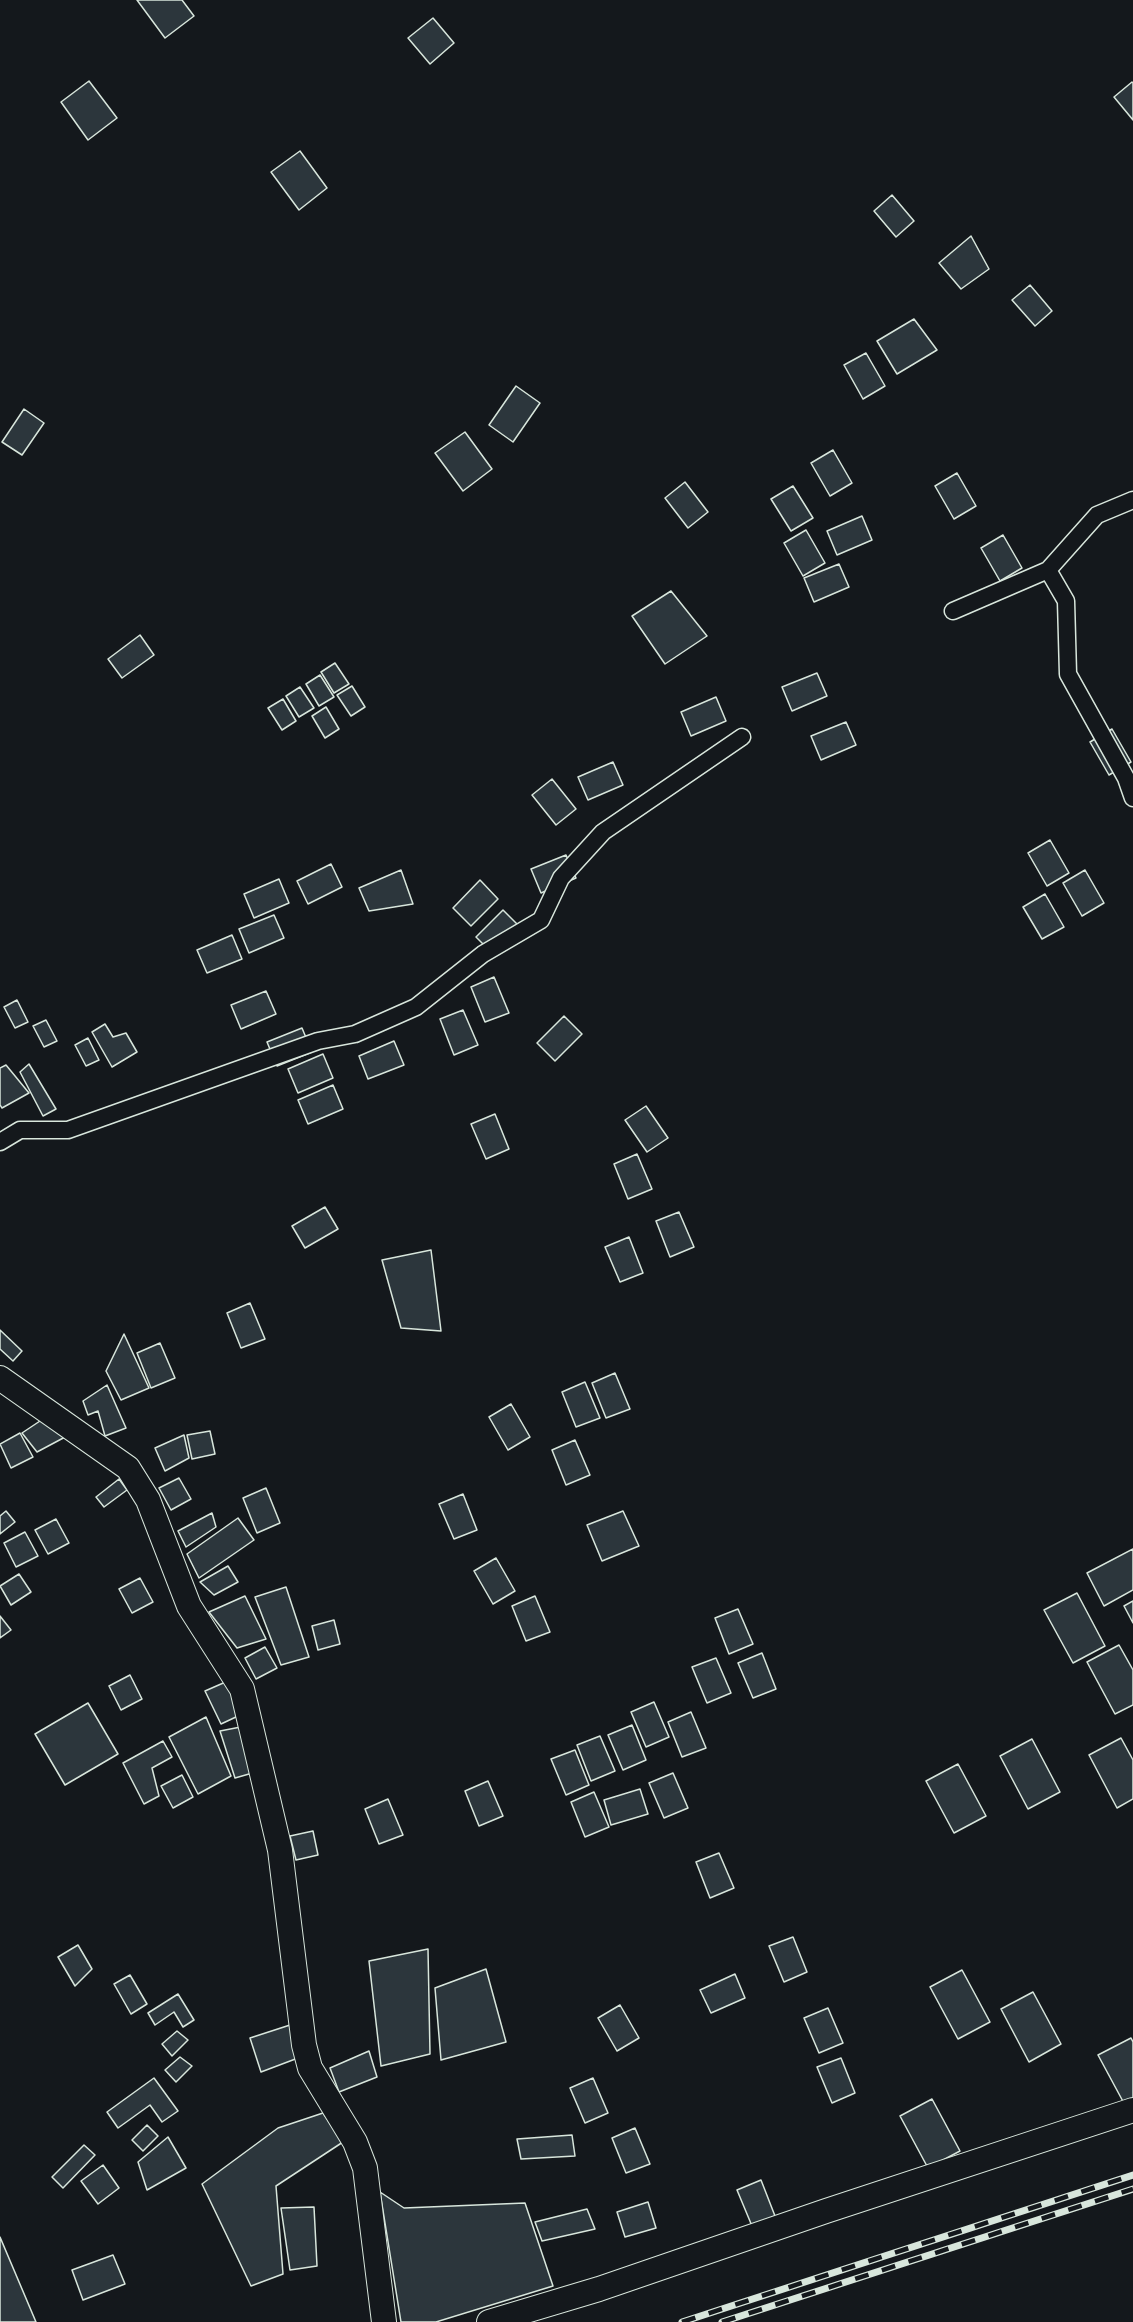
<!DOCTYPE html>
<html>
<head>
<meta charset="utf-8">
<style>
	body { margin:0 }
	canvas { display:block; background:#14181c }
</style>
</head>
<body>
<canvas width="1133" height="2322"></canvas>
<script>
const c = document.querySelector('canvas').getContext('2d');
c.lineJoin = 'round';
function fillPath(path, color) {
  c.fillStyle = color;
  c.fill(path, 'evenodd');
}
function strokePath(path, color, width, dash) {
  c.strokeStyle = color;
  c.lineWidth = width;
  c.lineCap = dash ? 'butt' : 'round';
  c.setLineDash(dash || []);
  c.stroke(path);
}
const building = new Path2D(`
	M137,0H182L194,16L165,38Z
	M433,18L454,43L430,64L408,38Z
	M89,81L117,118L88,140L61,102Z
	M1132,82L1133,83V120L1114,97Z
	M300,151L327,188L299,210L271,172Z
	M892,195L914,221L896,237L874,211Z
	M971,236L989,269L961,289L939,263Z
	M1030,285L1052,311L1035,326L1012,300Z
	M914,319L937,350L897,374L877,341Z
	M866,353L885,386L863,399L844,365Z
	M516,386L540,403L513,442L489,425Z
	M24,409L44,423L22,455L2,442Z
	M465,432L492,469L463,491L435,453Z
	M833,450L852,483L830,496L811,463Z
	M957,473L976,506L954,519L935,486Z
	M685,482L708,512L688,528L665,498Z
	M793,486L813,518L791,531L771,499Z
	M862,516L872,540L837,555L827,531Z
	M806,530L825,563L803,576L784,543Z
	M1003,535L1022,568L1000,581L981,548Z
	M839,564L849,587L814,602L804,578Z
	M671,591L707,636L665,664L632,616Z
	M140,635L154,655L122,678L108,659Z
	M335,663L349,684L334,693L321,672Z
	M817,673L827,696L792,711L782,687Z
	M320,675L334,697L319,706L306,684Z
	M352,686L365,707L351,716L337,695Z
	M300,687L314,708L299,717L286,696Z
	M716,697L726,721L691,736L681,712Z
	M283,699L296,721L282,730L268,708Z
	M326,707L339,729L325,738L312,716Z
	M846,722L856,745L821,760L811,736Z
	M1112,729L1131,762L1109,775L1090,742Z
	M613,762L623,785L588,800L578,777Z
	M552,779L576,809L556,825L532,795Z
	M1050,840L1069,873L1047,886L1028,853Z
	M566,855L576,878L541,893L531,869Z
	M331,864L342,887L308,904L297,881Z
	M401,870L413,904L369,911L359,888Z
	M1085,870L1104,903L1082,916L1063,883Z
	M279,879L289,903L254,918L244,894Z
	M480,880L498,899L471,926L453,908Z
	M1045,894L1064,927L1042,939L1023,907Z
	M503,910L521,928L494,955L476,937Z
	M274,915L284,938L249,953L239,929Z
	M232,935L242,959L207,973L197,950Z
	M494,977L509,1013L485,1022L471,987Z
	M266,991L276,1014L241,1029L231,1005Z
	M17,1000L28,1022L15,1028L4,1007Z
	M463,1010L478,1045L454,1055L440,1019Z
	M564,1016L582,1034L555,1061L537,1043Z
	M46,1020L57,1041L44,1047L33,1026Z
	M105,1024L113,1037L126,1033L137,1052L112,1067L92,1032Z
	M302,1028L312,1052L277,1066L267,1042Z
	M88,1038L99,1060L86,1066L75,1045Z
	M394,1041L404,1065L368,1079L359,1056Z
	M323,1054L333,1078L298,1093L288,1069Z
	M29,1064L56,1109L43,1116L20,1072Z
	M6,1065L29,1093L2,1108L0,1105V1068Z
	M333,1085L343,1109L308,1124L298,1100Z
	M646,1106L668,1138L647,1152L625,1120Z
	M495,1114L509,1149L486,1159L471,1124Z
	M637,1154L652,1189L628,1199L614,1164Z
	M325,1207L338,1229L305,1248L292,1226Z
	M679,1212L694,1247L670,1257L656,1221Z
	M629,1237L643,1273L620,1282L605,1247Z
	M431,1250L441,1331L401,1328L382,1260Z
	M250,1303L265,1339L241,1348L227,1313Z
	M0,1330L22,1351L13,1361L0,1349Z
	M124,1334L149,1388L121,1400L106,1371Z
	M160,1343L175,1378L151,1388L137,1353Z
	M615,1373L630,1409L606,1418L592,1383Z
	M585,1382L600,1418L576,1427L562,1392Z
	M107,1385L126,1428L105,1436L98,1411L88,1415L83,1401Z
	M511,1404L530,1437L508,1450L489,1417Z
	M46,1417L67,1436L37,1452L22,1433Z
	M210,1431L215,1454L192,1459L187,1435Z
	M20,1433L33,1457L11,1468L0,1444Z
	M184,1435L189,1458L165,1471L155,1448Z
	M575,1440L590,1475L566,1485L552,1450Z
	M179,1478L191,1499L171,1510L159,1488Z
	M119,1479L127,1490L104,1507L96,1497Z
	M266,1488L280,1523L257,1533L243,1498Z
	M463,1494L477,1530L454,1539L439,1504Z
	M6,1511L15,1522L0,1534V1516Z
	M623,1511L639,1546L602,1561L587,1525Z
	M212,1513L216,1527L186,1547L178,1531Z
	M238,1518L254,1540L199,1578L187,1554Z
	M56,1519L69,1543L48,1554L35,1530Z
	M25,1532L38,1556L16,1567L4,1543Z
	M1133,1549V1590L1104,1606L1087,1573Z
	M496,1558L515,1591L493,1604L474,1571Z
	M228,1566L238,1582L214,1595L200,1582Z
	M19,1574L31,1592L11,1605L0,1586Z
	M140,1578L153,1602L132,1613L119,1589Z
	M286,1587L309,1657L281,1665L255,1597Z
	M1077,1593L1105,1646L1073,1663L1044,1610Z
	M245,1596L266,1639L237,1648L209,1612Z
	M535,1596L550,1632L526,1641L512,1606Z
	M1133,1601V1623L1124,1606Z
	M738,1609L753,1644L729,1654L715,1618Z
	M0,1616L11,1630L0,1638Z
	M334,1620L340,1644L318,1650L312,1626Z
	M1119,1645L1133,1670V1705L1115,1714L1087,1662Z
	M265,1647L277,1668L256,1679L245,1658Z
	M762,1653L776,1689L753,1698L738,1663Z
	M716,1658L731,1693L707,1703L692,1667Z
	M130,1675L142,1699L121,1710L109,1686Z
	M237,1677L253,1709L221,1724L205,1691Z
	M654,1702L669,1737L646,1747L631,1712Z
	M88,1703L118,1754L65,1785L35,1734Z
	M691,1712L706,1748L682,1757L668,1722Z
	M206,1717L231,1776L198,1794L169,1737Z
	M251,1725L263,1770L235,1778L220,1731Z
	M632,1725L646,1760L623,1770L608,1735Z
	M600,1736L615,1771L591,1781L577,1745Z
	M1121,1738L1133,1760V1799L1117,1808L1089,1755Z
	M1032,1739L1060,1792L1028,1809L1000,1756Z
	M163,1741L172,1757L152,1768L159,1796L144,1804L123,1763Z
	M575,1750L589,1785L566,1795L551,1759Z
	M958,1764L986,1816L954,1833L926,1781Z
	M673,1773L688,1808L664,1818L649,1783Z
	M182,1775L193,1797L173,1808L161,1786Z
	M488,1781L503,1816L479,1826L465,1791Z
	M640,1789L648,1814L611,1825L604,1800Z
	M594,1792L609,1827L585,1837L571,1802Z
	M388,1799L403,1835L379,1844L365,1809Z
	M313,1831L318,1855L296,1860L290,1836Z
	M719,1853L734,1888L710,1898L696,1862Z
	M793,1937L807,1972L784,1982L769,1946Z
	M78,1945L92,1969L75,1986L58,1957Z
	M428,1949L430,2054L381,2066L369,1961Z
	M486,1969L506,2042L441,2060L435,1988Z
	M962,1970L990,2022L958,2039L930,1987Z
	M735,1974L745,1998L711,2013L700,1990Z
	M130,1975L147,2004L131,2014L114,1984Z
	M1033,1992L1061,2044L1029,2062L1001,2009Z
	M178,1994L194,2020L183,2027L174,2012L155,2025L148,2013Z
	M620,2005L639,2038L617,2051L598,2018Z
	M828,2008L843,2043L819,2053L804,2018Z
	M290,2025L298,2058L261,2072L250,2038Z
	M177,2031L188,2040L172,2056L162,2044Z
	M1131,2038L1133,2042V2104L1126,2107L1098,2055Z
	M369,2051L377,2077L339,2092L330,2068Z
	M180,2057L192,2066L176,2082L165,2070Z
	M841,2058L855,2093L832,2103L817,2067Z
	M154,2078L178,2111L162,2122L150,2105L118,2128L107,2112Z
	M593,2078L608,2113L585,2123L570,2088Z
	M932,2099L960,2151L928,2168L900,2116Z
	M323,2113L343,2142L276,2186L283,2274L251,2286L202,2184L278,2128Z
	M147,2125L158,2136L143,2151L132,2140Z
	M635,2128L650,2164L626,2173L612,2138Z
	M572,2135L575,2156L521,2159L517,2139Z
	M168,2137L186,2168L147,2190L138,2162Z
	M84,2145L95,2155L63,2188L52,2177Z
	M103,2165L119,2188L98,2204L81,2181Z
	M761,2180L775,2216L752,2226L737,2190Z
	M380,2192L404,2208L525,2203L553,2286L436,2322H401Z
	M648,2202L656,2228L625,2237L617,2212Z
	M314,2207L317,2266L290,2270L281,2208Z
	M587,2209L595,2229L542,2241L535,2222Z
	M0,2237L36,2322H0Z
	M113,2255L125,2284L83,2300L72,2270Z`);
const street = new Path2D(`
	M1048,570L1066,601L1068,674L1126,778L1133,798
	M953,611L1048,570L1097,515L1133,500
	M0,1142L20,1130H68L318,1041L355,1034L416,1007L483,954L541,920L561,878L603,832L742,737`);
const secondary = new Path2D(`
	M0,1378L128,1468L148,1500L189,1606L242,1689L280,1850L304,2045L310,2068L355,2142L365,2168L384,2322
	M489,2322L599,2289L826,2211L1133,2110`);
const rail = new Path2D(`
	M682,2322L1133,2175
	M722,2322L1133,2189`);
fillPath(building, '#2c363c');
strokePath(building, '#d8e6dc', 1.5);
strokePath(street, '#d8e6dc', 19);
strokePath(secondary, '#d8e6dc', 26);
strokePath(street, '#14181c', 16);
strokePath(secondary, '#14181c', 24);
strokePath(rail, '#d8e6dc', 7);
strokePath(rail, '#14181c', 4.5, [14]);
</script>
</body>
</html>
